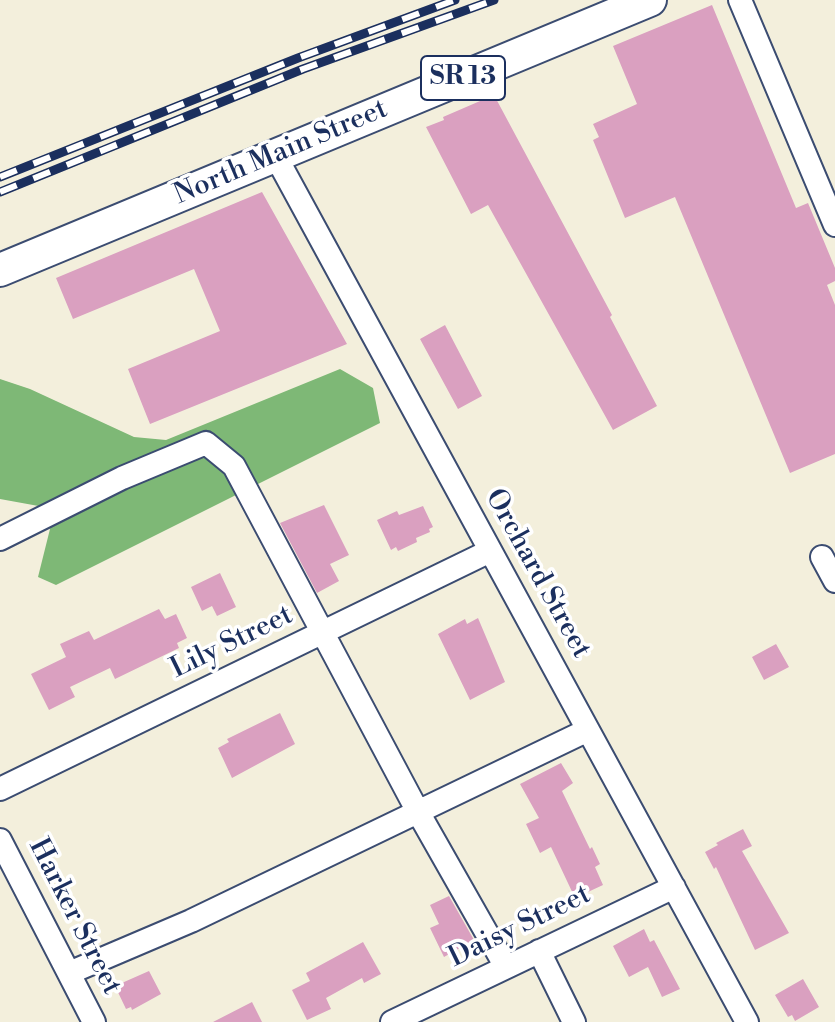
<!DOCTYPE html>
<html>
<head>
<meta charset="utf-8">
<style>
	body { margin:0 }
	canvas { display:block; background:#f3efdc }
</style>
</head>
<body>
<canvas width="835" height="1022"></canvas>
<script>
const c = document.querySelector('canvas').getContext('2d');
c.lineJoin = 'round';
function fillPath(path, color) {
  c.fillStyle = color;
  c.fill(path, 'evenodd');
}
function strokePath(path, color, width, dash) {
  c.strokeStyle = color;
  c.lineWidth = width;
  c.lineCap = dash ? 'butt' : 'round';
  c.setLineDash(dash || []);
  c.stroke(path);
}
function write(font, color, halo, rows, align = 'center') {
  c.font = font + ' "Libre Bodoni",serif';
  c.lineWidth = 7;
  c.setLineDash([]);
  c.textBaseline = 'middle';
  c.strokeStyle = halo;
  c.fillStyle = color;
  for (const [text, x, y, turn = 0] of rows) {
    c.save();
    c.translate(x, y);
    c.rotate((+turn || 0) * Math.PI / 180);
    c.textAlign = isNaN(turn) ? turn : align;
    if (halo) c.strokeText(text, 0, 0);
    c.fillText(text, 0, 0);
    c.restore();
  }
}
const forest = new Path2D(`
	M340,369L373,388L380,423L56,585L38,577L51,525L44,507L0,499V379L30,389L134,437L166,440Z`);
const building = new Path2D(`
	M712,5L796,208L808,203L835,268V281L827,285L835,305V454L790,473L675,197L625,218L593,140L599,137L593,124L637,104L613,46Z
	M494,95L612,315L610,317L657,406L613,430L488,205L471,214L426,127L444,120L443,117Z
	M262,192L347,344L150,424L128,369L220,331L194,269L73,319L56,278Z
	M445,325L482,396L458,409L420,339Z
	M324,505L349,555L330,564L339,581L317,593L280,523Z
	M423,506L433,527L429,529L430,532L416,538L417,542L398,551L396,547L391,550L377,520L397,511L399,515Z
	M220,573L236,607L217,616L212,606L202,611L191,587Z
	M159,609L165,619L176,614L187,638L177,643L179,648L115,679L110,668L70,687L75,697L49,710L31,674L66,657L60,644L89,631L94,640Z
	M478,618L505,682L470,700L438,634L465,619L467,624Z
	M776,644L789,667L764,680L752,657Z
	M280,713L295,744L232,778L218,748L229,742L227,739Z
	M561,763L573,783L562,791L590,849L592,847L600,864L595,867L603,885L575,898L551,847L540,853L526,824L539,818L520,784Z
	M743,829L752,846L742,851L789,933L755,950L716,867L714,869L705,852L718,845L716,843Z
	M449,896L474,940L444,957L430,928L439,924L430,905Z
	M644,929L650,942L654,940L680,989L662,997L648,967L629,977L613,946Z
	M363,942L381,974L364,983L362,978L326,998L331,1009L307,1020L292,990L310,981L306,973Z
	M149,971L161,994L132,1010L131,1007L126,1009L115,986Z
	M803,979L819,1007L795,1021L792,1015L788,1017L775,995Z
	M252,1002L262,1022H213Z`);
const minor = new Path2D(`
	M740,0L835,225
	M275,155L747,1022
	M0,539L122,478L206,443L234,466L418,812L506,967
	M822,557L835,581
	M0,789L490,551
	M0,840L94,1022
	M539,951L574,1022
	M69,973L191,921L588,730
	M392,1022L674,887`);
const highway = new Path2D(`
	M0,270L650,0`);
const rail = new Path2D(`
	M0,177L298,58L455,0
	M0,192L303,69L494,0`);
const shields = [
	[463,78,84]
];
const shieldNames = [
	["SR 13",463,78]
];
const streetNames = [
	["North Main Street",281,153,-23],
	["Orchard Street",537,574,61],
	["Lily Street",232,643,-26],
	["Harker Street",74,917,63],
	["Daisy Street",520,927,-26]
];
fillPath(forest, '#7eb876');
fillPath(building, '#daa0c0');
strokePath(minor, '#3b4c71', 26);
strokePath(highway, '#3b4c71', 36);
strokePath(minor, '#fff', 22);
strokePath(highway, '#fff', 32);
strokePath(rail, '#1b2f5e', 9);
strokePath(rail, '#fff', 6, [18]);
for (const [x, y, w] of shields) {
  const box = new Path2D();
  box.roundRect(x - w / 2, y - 22, w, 44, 6);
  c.fillStyle = '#fff';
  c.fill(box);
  strokePath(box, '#1b2f5e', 2);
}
write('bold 26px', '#1b2f5e', null, shieldNames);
write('28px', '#1b2f5e', '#fff', streetNames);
</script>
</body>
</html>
